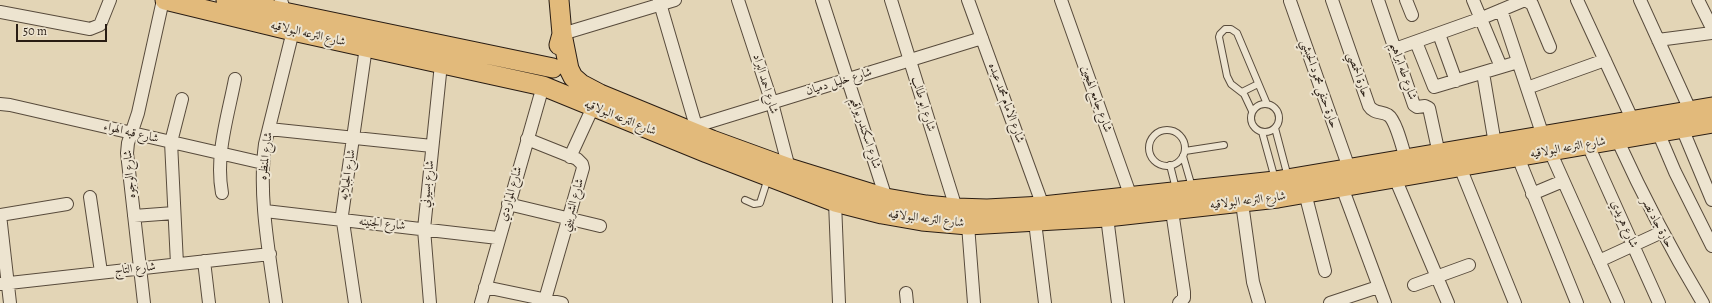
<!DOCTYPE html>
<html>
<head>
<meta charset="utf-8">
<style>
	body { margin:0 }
	#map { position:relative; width:1712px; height:303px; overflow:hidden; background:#e3d5b6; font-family:Alegreya,serif }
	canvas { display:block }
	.scale { position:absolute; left:16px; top:24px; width:91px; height:18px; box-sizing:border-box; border:2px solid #291d14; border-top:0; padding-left:5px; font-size:12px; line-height:14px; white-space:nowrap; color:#291d14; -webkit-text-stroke:3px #ede4d0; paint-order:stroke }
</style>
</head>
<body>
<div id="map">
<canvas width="1712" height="303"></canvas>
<div class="scale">50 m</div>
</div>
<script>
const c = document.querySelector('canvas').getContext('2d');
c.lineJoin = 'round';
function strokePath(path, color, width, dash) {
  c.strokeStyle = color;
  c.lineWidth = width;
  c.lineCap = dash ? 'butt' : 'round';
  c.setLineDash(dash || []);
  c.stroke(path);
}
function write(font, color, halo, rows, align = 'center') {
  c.font = font + ' Alegreya,Amiri,serif';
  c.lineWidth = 4;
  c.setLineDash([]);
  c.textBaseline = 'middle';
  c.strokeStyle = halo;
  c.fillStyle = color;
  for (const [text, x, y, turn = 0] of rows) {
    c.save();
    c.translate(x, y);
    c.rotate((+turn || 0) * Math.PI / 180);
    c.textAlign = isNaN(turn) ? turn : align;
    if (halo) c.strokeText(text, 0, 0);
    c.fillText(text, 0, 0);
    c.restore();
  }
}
const service = new Path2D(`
	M1242,92L1258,84
	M1251 118a14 14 0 1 1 28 0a14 14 0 1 1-28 0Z
	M1252,111L1244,94L1231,84L1227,76L1219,37L1220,34L1225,29H1231L1237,33L1267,104
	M1275,128L1288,177
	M1149 148a18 18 0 1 1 36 0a18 18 0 1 1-36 0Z
	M1262,132L1275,179
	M1185,151L1224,145
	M1183,156L1192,187
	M1170,165L1176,189
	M745,200L754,204L760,203L768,178`);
const minor = new Path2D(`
	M659,0L698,133
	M738,0L772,103L789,168
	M822,0L886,198
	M891,0L956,208
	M968,0L1043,206
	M1061,0L1131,197
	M1332,0L1369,106C1374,114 1381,111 1388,115C1396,120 1403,150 1406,159
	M1378,0L1414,105L1417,107L1425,106L1429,108L1439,154
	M1406,0L1412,15
	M1473,0L1501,67
	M1525,0L1532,4L1550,47
	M1577,0L1633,121
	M1640,0L1691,112
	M1698,0L1712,28
	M1290,1L1349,168
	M1501,10L1543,136
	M0,12L90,29L100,25L110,0
	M562,34L675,0
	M1439,34L1456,81
	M1658,40L1712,33
	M1416,42L1434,87L1518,62
	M1395,49L1482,18L1525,0
	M1483,73L1495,144
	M1527,88L1605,60
	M0,104L10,105L263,163
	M696,126L982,38
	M1682,128L1712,200
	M269,129L432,146
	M1658,132L1675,172L1712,246
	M527,139L577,159L582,164L583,168L544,303
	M1617,139C1643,196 1671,250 1703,303
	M1588,145L1659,303
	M1550,151L1618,303
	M570,157L593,107
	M1518,157L1577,303
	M1460,167L1515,303
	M1395,178L1448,303
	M1342,187L1385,303
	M222,193C215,155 228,116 235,79
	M1305,193L1325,271
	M1532,194L1563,181
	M90,197L101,272
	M835,202L839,303
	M1242,203L1253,282L1259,303
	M508,204L600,226
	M265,211L498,238
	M1172,211L1184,292V298L1179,303
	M0,215L10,303
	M0,215L67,204
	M134,216L174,213
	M1107,217L1118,303
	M1035,222L1045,303
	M968,225L974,303
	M204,261L209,303
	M1599,261L1662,232
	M177,264L171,142L182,99
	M0,284L270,254
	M1414,285L1469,265
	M485,287L562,303
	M906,293L907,303
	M144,303L127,153L128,143L138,113L163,0
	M276,303C269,252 258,195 265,144L293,31V24L285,13L281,0
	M355,303L342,215L366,47
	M430,303L424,229L441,64
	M481,303L543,86
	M1330,303L1378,287`);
const primary = new Path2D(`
	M165,0L293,31L543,86L707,153L835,202L882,214L922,221L968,225L1107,217L1278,198L1712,123
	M226,0L553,68
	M562,34L569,69L573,77L581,84L600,94L712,140L789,168L886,198L926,205L956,208L987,209L1043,206L1275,181L1712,107
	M559,45L562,34L559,0`);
const streetNames = [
	["شارع الترعه البولاقيه",308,34,13],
	["شارع طه ابراهيم",1403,71,71],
	["حارة الحمصي",1358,75,71],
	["شارع خليل دميان",839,82,-17],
	["شارع احمد البراد",765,84,73],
	["حارة حنفي محمود الحبشي",1319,84,71],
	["شارع جامع الهجين",1096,99,70],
	["شارع الامام محمد عبده",1006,103,70],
	["شارع ابو طالب",923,104,73],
	["شارع الترعه البولاقيه",620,118,22],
	["شارع قبه الهواء",131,133,13],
	["شارع اسكندر يواقيم",865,133,72],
	["شارع الترعه البولاقيه",1568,148,-10],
	["شارع المنظره",266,156,-83],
	["شارع الوجوه",130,174,-95],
	["شارع الجبلايه",348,175,-81],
	["شارع بسيوني",428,184,-84],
	["شارع المواردي",511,194,-74],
	["شارع الترعه البولاقيه",1248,201,-7],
	["شارع الشربيني",573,205,-74],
	["شارع الترعه البولاقيه",926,219,7],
	["حارة جاد نصر",1657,223,62],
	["شارع الجنينه",382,224,6],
	["شارع هريدي",1624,224,66],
	["شارع التاج",135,269,-6]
];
strokePath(service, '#584b3c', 8);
strokePath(minor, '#584b3c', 14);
strokePath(primary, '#291d14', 21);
strokePath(service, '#ede4d0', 6);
strokePath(minor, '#ede4d0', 12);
strokePath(primary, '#e2ba7b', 19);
write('12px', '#291d14', '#ede4d0', streetNames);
</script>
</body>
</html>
